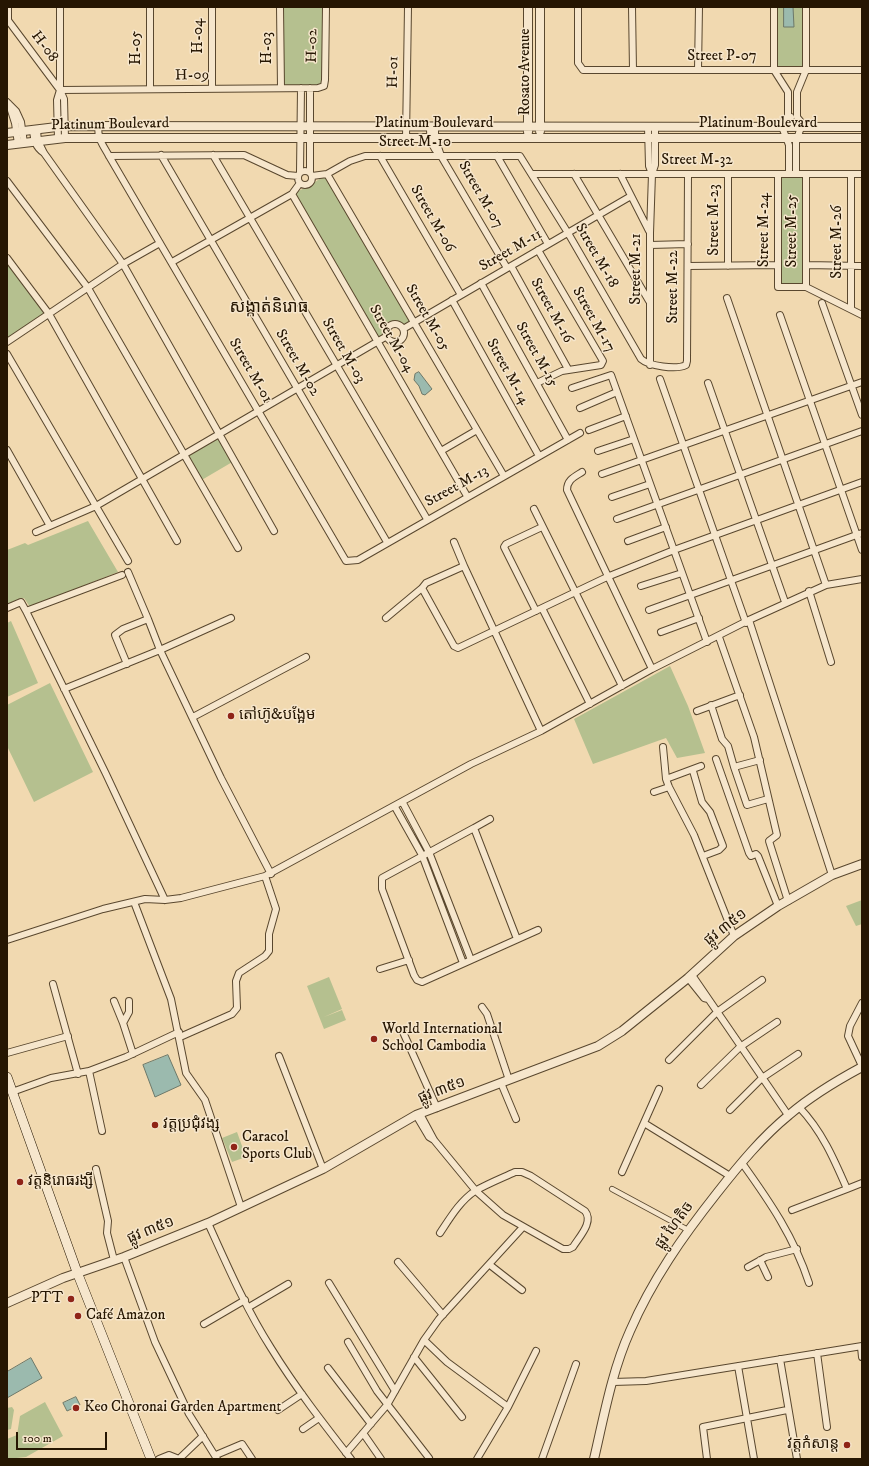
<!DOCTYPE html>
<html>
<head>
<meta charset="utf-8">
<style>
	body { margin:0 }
	#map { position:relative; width:869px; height:1466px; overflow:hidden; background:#f1d9b0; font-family:"IM FELL DW Pica",serif }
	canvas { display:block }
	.frame { position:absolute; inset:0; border:8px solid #261602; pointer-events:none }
	.scale { position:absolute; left:16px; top:1432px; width:91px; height:18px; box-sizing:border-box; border:2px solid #261602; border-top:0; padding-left:5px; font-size:12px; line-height:14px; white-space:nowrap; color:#261602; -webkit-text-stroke:3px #f6e6cc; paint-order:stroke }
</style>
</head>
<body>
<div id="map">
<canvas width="869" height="1466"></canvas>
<div class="frame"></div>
<div class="scale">100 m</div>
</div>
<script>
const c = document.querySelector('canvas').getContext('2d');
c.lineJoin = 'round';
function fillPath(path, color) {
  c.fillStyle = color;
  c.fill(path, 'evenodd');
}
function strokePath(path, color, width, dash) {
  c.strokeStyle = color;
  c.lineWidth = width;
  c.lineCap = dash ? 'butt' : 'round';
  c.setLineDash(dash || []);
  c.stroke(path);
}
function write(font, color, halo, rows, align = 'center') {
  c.font = font + ' "IM FELL DW Pica","Noto Sans Khmer",serif';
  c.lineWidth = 3;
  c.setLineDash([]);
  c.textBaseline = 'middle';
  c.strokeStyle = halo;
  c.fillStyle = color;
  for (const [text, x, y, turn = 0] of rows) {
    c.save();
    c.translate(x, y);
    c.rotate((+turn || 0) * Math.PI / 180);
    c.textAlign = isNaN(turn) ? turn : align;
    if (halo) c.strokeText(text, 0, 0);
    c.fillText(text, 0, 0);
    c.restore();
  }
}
const green = new Path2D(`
	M281,7H326L324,86L282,87Z
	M774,7H806V70H774Z
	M327,174L414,322L403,329L397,324H392L386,330L387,336L377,342L292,194L309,186Z
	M778,174H806V287H778Z
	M7,258L49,314L7,342Z
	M219,433L234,461L200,481L184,454Z
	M88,521L118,572L30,607L24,598L7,604V550L25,543L28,545Z
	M11,621L38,683L7,697V623Z
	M670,666L688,706L705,753L677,758L666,738L593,764L574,719Z
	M50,683L93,772L34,802L7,746V705Z
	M862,900V924L856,926L846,906Z
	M329,977L342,1009L324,1017L342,1010L346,1020L324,1029L307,986Z
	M237,1132L246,1157L232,1162L222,1138Z
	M45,1402L63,1436L26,1457L7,1459V1439L17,1435L20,1416Z
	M12,1407L14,1410L11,1429L7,1430V1408Z`);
const water = new Path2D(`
	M784,7H793L794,27H784Z
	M419,372L432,389L425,395L422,394L419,386L414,380L415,374Z
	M168,1055L181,1085L155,1097L143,1065Z
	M31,1358L42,1378L7,1398V1372Z
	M76,1397L80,1405L67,1411L63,1403Z`);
const pedestrian = new Path2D(`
	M612,1189L688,1230`);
const minor = new Path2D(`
	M150,7V89
	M280,7L281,88
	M578,7V63L583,70H862
	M632,7L633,70
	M774,7V70L788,92V117
	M7,19L60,90L64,99L65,138
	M8,20V7
	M698,70L699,7
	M212,89V7
	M60,90L318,88L324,86L325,80L326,7
	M7,102L16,111L21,122L24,143
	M9,104L15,123L18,144
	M98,126C98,140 103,145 109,156L346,561L358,560L580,433
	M430,127C430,138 431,147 440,155
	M435,127V138L441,156L507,268
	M648,127L649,166L652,174
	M33,130C34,140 35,147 44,153
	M37,130L38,141L44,153L123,264L274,531
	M406,138L408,7
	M58,139L57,100L60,90V7
	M161,155L387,542
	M213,155L427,519
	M109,156L244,155L287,175L298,176
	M380,156L461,295
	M497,156L548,244
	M298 178a7 7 0 1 1 14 0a7 7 0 1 1-14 0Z
	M300,172L301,88
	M310,172V88
	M327,174L504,476
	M532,174H862
	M574,174L649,301
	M620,174L649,231
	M778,174V287H806L862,315
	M789,174V145L782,127L785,119L791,117
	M796,174V142L801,127V122L797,117V92L806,70V7
	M851,174V309
	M312,176L327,174L350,161L365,156H520L568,233L641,359C649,366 676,370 686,365L687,361L688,174
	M7,181L88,288L238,548
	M292,194L467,496
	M650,245L688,244
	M7,258L49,314L177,541
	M172,262L292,194L300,183
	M806,265L862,266
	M511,266L568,369
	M688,266L778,265
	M728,266V174
	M481,283L568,440
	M806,287V174
	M727,298L826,585
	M452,300L539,456
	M822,303L862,415
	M780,315L862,550
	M386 333a9 9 0 1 1 18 0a9 9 0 1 1-18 0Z
	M403,329L631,196
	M7,342L123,264L160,243
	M7,354L128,561
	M650,365V233L652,174L655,165V127
	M660,379L746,623
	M537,383L562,371L601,365L603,361L538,250
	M708,383L785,602
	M572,388L611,375L707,642
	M580,408L617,392
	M589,430L626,416
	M7,450L50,526
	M441,451L477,430
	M598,451L634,439
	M582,472C574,477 567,480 567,490L652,669
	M602,474L862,382
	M612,497L650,484
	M534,509L622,686
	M617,519L862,431
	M36,532L96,506L387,336
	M628,541L666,527
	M454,542L464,566
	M128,572L148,619
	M641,586L682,573
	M422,588L426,583L464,566L541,731
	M809,591L831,662
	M7,608L21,602L26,611L106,774L165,900
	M542,608L590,704
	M649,610L862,533
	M26,611L122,575
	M536,611L504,547L506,544L542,527
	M386,618L422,588L454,646L458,648L607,577L674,550L862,482
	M749,620L832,875
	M661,632L699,618
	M719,637L754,737L777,835L769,841L788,901
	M127,664L115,635L123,629L148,619L160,650L221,778L271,874
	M64,689L160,650L231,618
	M711,705L722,739L728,746L734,767L760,760
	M697,711L740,695
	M193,717L306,657
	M663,747L666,779L669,787L694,835L734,936
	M716,759L749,853L751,856L756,854L758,856L778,906
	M734,767L747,805L768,799
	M693,771L702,802L710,812L723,846L719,850L703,856
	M666,779L701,766
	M654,792L669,787
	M403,803L429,852L471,960
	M395,807L422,855L463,963
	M474,828L490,819
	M134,902L171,999L186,1073L205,1100L241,1207
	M517,939L474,828L382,878V889L414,975L417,980L422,982L538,930
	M7,940L103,909L145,899L165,900L181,898L265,876L471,764L541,731L652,669L749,620L826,585L862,579
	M380,969L409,960
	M692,975L788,1115
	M688,978L704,998L708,999
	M53,984L78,1074
	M114,1001L123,1023
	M129,1001V1012L123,1023L133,1054
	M862,1003L850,1026L848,1036L862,1066
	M482,1007L487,1014L509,1080
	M403,1032L437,1108
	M180,1037L232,1014L237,1008L236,981L239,973L265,956L269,951V934L276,909L265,876
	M7,1053L68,1036
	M279,1056L323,1169
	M669,1060L717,1012L762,980
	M89,1071L102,1131
	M501,1083L516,1119
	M701,1085L740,1047L777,1022
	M12,1092L51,1078L89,1071L126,1057L179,1032
	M730,1110L762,1078L798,1054
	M420,1114L434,1140L476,1191L503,1215L563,1249H569L573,1247C579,1237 594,1222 585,1211L531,1176L522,1172H515C502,1178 487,1184 475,1191C460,1201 450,1218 440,1233
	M416,1115L429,1137L434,1140
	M644,1123L730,1176
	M742,1163C770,1202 794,1237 809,1283
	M96,1169L108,1221L107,1233L114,1260
	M622,1172L659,1089
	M847,1189L862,1183
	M792,1210L847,1189C834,1159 822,1131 799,1107
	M208,1223C227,1265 246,1309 271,1348C295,1387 323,1423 351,1459
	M124,1257L155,1342L189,1414L217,1459
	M760,1260L768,1277
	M398,1262L443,1315
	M490,1265L522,1290
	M748,1267L766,1257L797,1249
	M329,1283L395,1391
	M249,1307L288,1284
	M204,1324L245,1300
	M424,1340L447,1362L508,1407
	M348,1342L377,1391L429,1458
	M861,1347L862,1357
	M817,1353L827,1427
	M414,1357L462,1417
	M780,1359L797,1459
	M738,1366L754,1459
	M328,1368L371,1424
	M613,1382L646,1381L862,1346
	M278,1410L302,1394
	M303,1429L319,1418
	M363,1433L381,1459
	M346,1453L387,1405L424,1340L439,1319L523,1227
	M216,1455L242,1444L252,1459
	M159,1459L169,1455L179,1459
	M179,1459L203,1436
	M477,1459L508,1407L536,1351
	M542,1459L576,1364
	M707,1459L703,1427L787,1410`);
const tertiary = new Path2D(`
	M528,7V132
	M540,7V131
	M7,133L65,126L862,127
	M7,145L65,138H862
	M7,1303L63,1278L124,1257L208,1223L323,1169L416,1115L598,1046L622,1031L688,978L734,936L778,906L832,875L862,864
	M594,1459C604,1416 612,1371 630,1331C652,1280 683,1236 717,1193C739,1165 762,1137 789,1115C811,1096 836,1081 862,1067`);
const secondary = new Path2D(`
	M7,1077L77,1272L151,1459`);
const markers = [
	[231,716,4,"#8f2418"],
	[374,1039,4,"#8f2418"],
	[155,1125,4,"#8f2418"],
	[234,1147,4,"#8f2418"],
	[20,1182,4,"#8f2418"],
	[71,1299,4,"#8f2418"],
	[78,1316,4,"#8f2418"],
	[76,1408,4,"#8f2418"],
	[847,1445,4,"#8f2418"]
];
const streetNames = [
	["H-04",199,36,-90],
	["H-02",313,46,-89],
	["H-08",44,47,53],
	["H-05",137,48,-90],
	["H-03",268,48,-90],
	["Street P-07",722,57],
	["H-01",394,72,-89],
	["Rosato Avenue",526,72,-90],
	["H-09",192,76,-1],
	["Platinum Boulevard",434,124],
	["Platinum Boulevard",758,124],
	["Platinum Boulevard",110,125,-1],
	["Street M-10",415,143],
	["Street M-32",697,161],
	["Street M-07",480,195,60],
	["Street M-06",432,219,60],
	["Street M-23",715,220,-90],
	["Street M-24",765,230,-90],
	["Street M-25",793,231,-90],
	["Street M-26",838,242,-90],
	["Street M-11",511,251,-30],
	["Street M-18",596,256,60],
	["Street M-21",637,269,-90],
	["Street M-22",674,287,-90],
	["Street M-16",551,311,61],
	["Street M-05",427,318,60],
	["Street M-17",593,320,61],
	["Street M-04",391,339,60],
	["Street M-03",343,351,60],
	["Street M-15",536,355,61],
	["Street M-02",297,363,60],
	["Street M-01",250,371,60],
	["Street M-14",507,372,61],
	["Street M-13",457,487,-29],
	["ផ្លូវ ៣៥១",726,928,-38],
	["ផ្លូវ ៣៥១",442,1091,-21],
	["ផ្លូវ ហៃតិច",675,1226,-54],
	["ផ្លូវ ៣៥១",151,1231,-22]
];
const poiNames = [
	["តៅហ៊ូ&បង្អែម",239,716],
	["World International",382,1030],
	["School Cambodia",382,1047],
	["វត្តប្រជុំវង្ស",163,1125],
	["Caracol",242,1138],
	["Sports Club",242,1155],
	["វត្តនិរោធរង្សី",28,1182],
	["PTT",63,1299,"right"],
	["Café Amazon",86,1316],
	["Keo Choronai Garden Apartment",84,1408],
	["វត្តកំសាន្ត",839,1445,"right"]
];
const quarterNames = [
	["សង្កាត់និរោធ",269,308]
];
fillPath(green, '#b5c08f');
fillPath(water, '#9bbaae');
strokePath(water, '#6c7869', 1);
strokePath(pedestrian, '#59472e', 6);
strokePath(minor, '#59472e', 8);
strokePath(tertiary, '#59472e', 10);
strokePath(secondary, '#261602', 10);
strokePath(pedestrian, '#f6e6cc', 4.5);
strokePath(minor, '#f6e6cc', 6);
strokePath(tertiary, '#f6e6cc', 8);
strokePath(secondary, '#f6e6cc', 9);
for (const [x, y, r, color] of markers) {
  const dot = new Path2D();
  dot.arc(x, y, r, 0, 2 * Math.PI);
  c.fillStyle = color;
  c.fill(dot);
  strokePath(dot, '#f6e6cc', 1.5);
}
write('15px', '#261602', '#f6e6cc', streetNames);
write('15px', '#261602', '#f6e6cc', poiNames, 'left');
write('17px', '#261602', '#f6e6cc', quarterNames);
</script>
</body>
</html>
